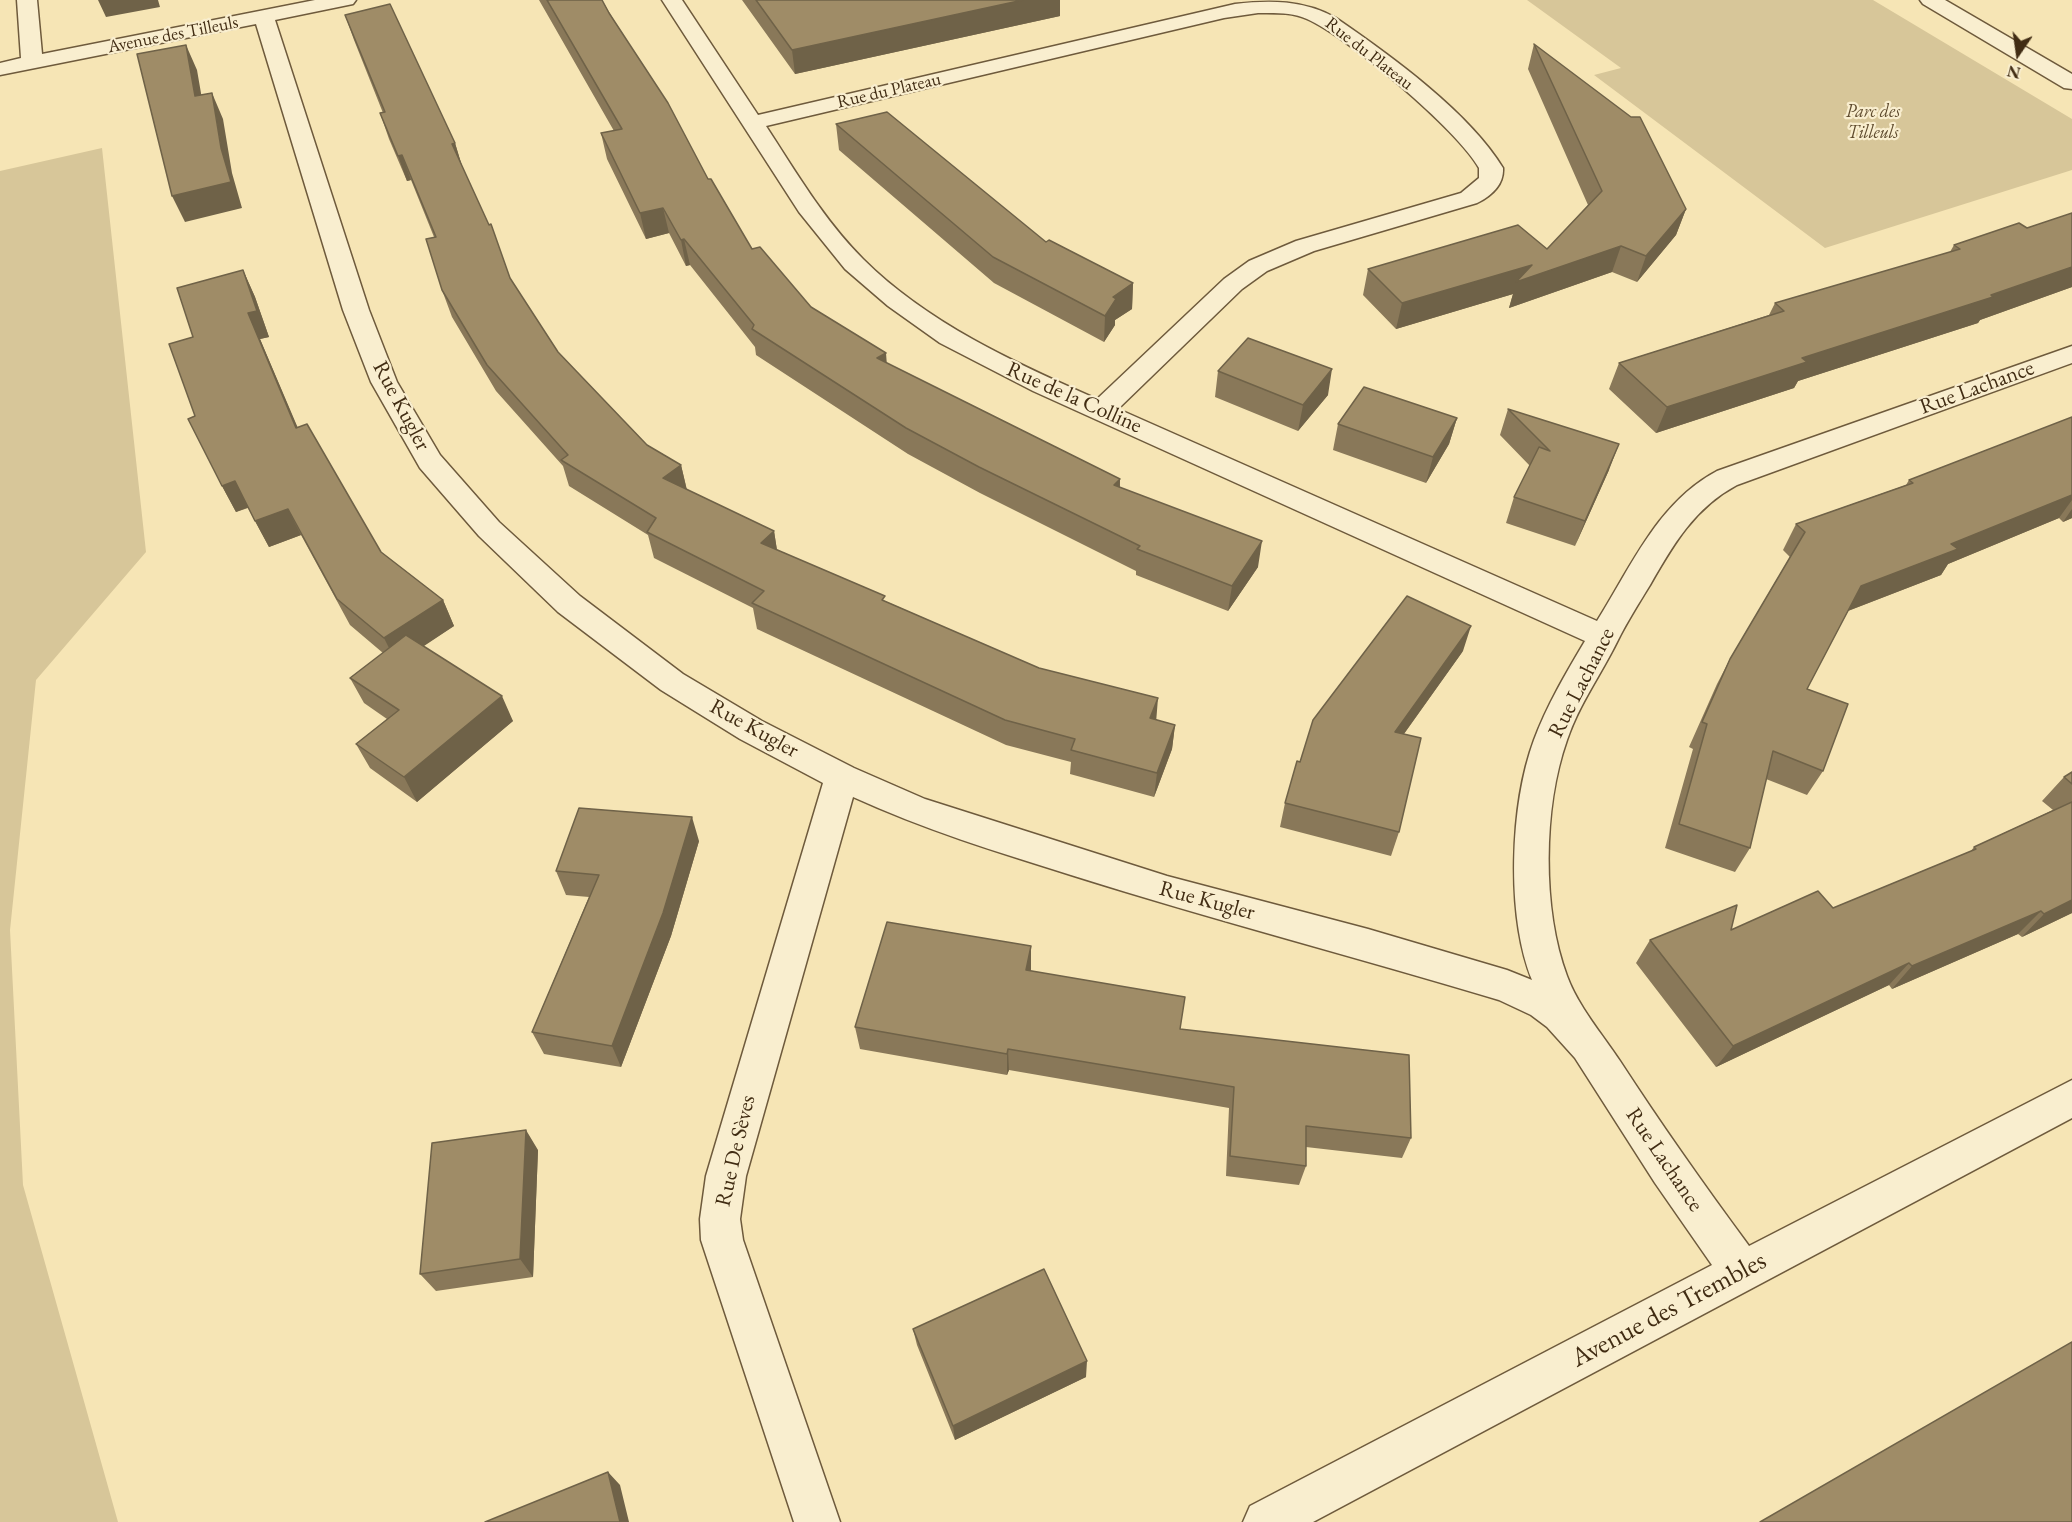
<!DOCTYPE html>
<html>
<head>
<meta charset="utf-8">
<style>
	body { margin:0 }
	#map { position:relative; width:2072px; height:1522px; overflow:hidden; background:#f6e5b5; font-family:"EB Garamond",serif }
	canvas { display:block }
	.north { position:absolute; left:1988px; top:24px; width:60px; height:60px; -webkit-text-stroke:4px #f9eecf; paint-order:stroke; rotate:193deg; font-size:16px; font-weight:700; line-height:24px; text-align:center; color:#412c13 }
	.north::after { content:''; display:block; margin:auto; width:21px; height:27px; background:#412c13; clip-path:polygon(50% 0,100% 100%,50% 72%,0 100%) }
</style>
</head>
<body>
<div id="map">
<canvas width="2072" height="1522"></canvas>
<div class="north">N</div>
</div>
<script>
const c = document.querySelector('canvas').getContext('2d');
c.lineJoin = 'round';
function fillPath(path, color) {
  c.fillStyle = color;
  c.fill(path, 'evenodd');
}
function strokePath(path, color, width, dash) {
  c.strokeStyle = color;
  c.lineWidth = width;
  c.lineCap = dash ? 'butt' : 'round';
  c.setLineDash(dash || []);
  c.stroke(path);
}
function write(font, color, halo, rows, align = 'center') {
  c.font = font + ' "EB Garamond",serif';
  c.lineWidth = 4.5;
  c.setLineDash([]);
  c.textBaseline = 'middle';
  c.strokeStyle = halo;
  c.fillStyle = color;
  for (const [text, x, y, turn = 0] of rows) {
    c.save();
    c.translate(x, y);
    c.rotate((+turn || 0) * Math.PI / 180);
    c.textAlign = isNaN(turn) ? turn : align;
    if (halo) c.strokeText(text, 0, 0);
    c.fillText(text, 0, 0);
    c.restore();
  }
}
const green = new Path2D(`
	M1527,0H1873L2072,119V170L1825,248L1594,75L1621,68Z
	M102,148L146,552L36,680L10,930L23,1185L118,1522H0V171Z`);
const minor = new Path2D(`
	M17,0H37L42,54L315,0H356L353,4L275,20L369,310L397,382L440,455L499,522L580,596L683,674L762,721L854,768L925,799L1167,876L1368,929L1507,970L1532,980C1506,915 1510,805 1534,740C1547,705 1566,673 1585,641L1033,391L940,343L888,306L845,269L799,212L662,0H682L758,115L1235,4C1271,0 1304,0 1336,18C1390,55 1469,112 1503,168C1504,185 1491,196 1477,203L1314,251L1267,271L1242,289L1118,409L1597,621C1631,567 1658,502 1717,471L2072,346V363L1737,485C1694,508 1673,545 1650,585C1639,603 1627,622 1618,640C1602,673 1579,704 1567,740C1543,808 1542,909 1567,976C1578,1006 1602,1034 1620,1061C1661,1124 1704,1185 1749,1246L2072,1080V1118L1313,1522H1243L1250,1506L1712,1265L1655,1183L1575,1058L1547,1027L1531,1015L1499,1000C1357,957 1213,920 1071,875C997,852 923,829 853,797L746,1176L740,1219L743,1240L840,1522H794L701,1240L700,1219L706,1176L823,783L740,739L661,690L558,612L479,536L420,468L371,382L343,310L256,24L0,75V63L21,58ZM1258,13C1274,13 1292,12 1307,19C1348,37 1458,130 1479,168V178L1461,193L1296,241L1249,261L1224,279L1097,399C1015,363 927,323 863,259C824,220 796,172 766,126L1224,18Z
	M1920,0H1945L2072,74V89L2064,88L1923,4Z`);
const wall = new Path2D(`
	M539,0H602L708,179L752,249L811,307L887,363L1120,479V487L1258,567L1228,611L1136,575V571L980,493L908,454L756,355L755,347L690,265L686,266L669,233L646,239L607,159L601,133L614,131Z
	M742,0H1060V16L795,74Z
	M345,15L455,143L462,167L510,278L558,352L647,445L681,465L687,490L774,531L777,550L885,601L1156,720L1175,725L1172,749L1154,797L1070,774L1071,762L1006,745L757,629L753,608L654,558L648,535L569,486L563,466L496,391L452,317L442,290L434,237L411,180L407,181L389,139L380,113H383L354,40Z
	M1534,44L1686,209L1676,235L1637,282L1612,272L1509,308L1513,294L1396,329L1363,295L1368,269L1547,249L1588,205L1528,69Z
	M836,124L1046,242L1133,283L1132,309L1115,320V325L1104,342L994,283L839,150Z
	M2072,213V287L1980,320L1978,323L1798,381L1794,388L1656,433L1609,389L1619,363L1769,315L1775,303L1950,252L1954,245L2027,228Z
	M243,270L255,297L269,337L260,339L297,427L381,552L443,600L454,626L423,646L513,721L417,802L370,768L356,744L387,719L364,703L350,678L383,653L350,625L301,535L269,547L248,508L236,512L222,486L195,416L193,337Z
	M1218,371L1328,395L1298,431L1215,397Z
	M1508,409L1609,470L1575,546L1506,523L1514,497L1530,466L1500,435Z
	M2072,417V518L2063,522L2059,518L1948,564L1941,575L1848,611L1807,689L1823,771L1807,795L1766,779L1750,848L1735,872L1665,848L1693,749L1689,747L1717,684L1730,659L1790,557L1783,550L1796,524L1906,485L1909,480Z
	M1457,418L1449,444L1426,483L1333,450L1338,424Z
	M1463,651L1404,734L1399,832L1391,856L1280,827L1285,803L1300,762Z
	M2072,772V913L2022,937L2018,934L1892,989L1889,985L1716,1067L1636,963L1650,940L1731,930L1833,908L1971,851L1974,847L2053,810L2042,801L2064,777Z
	M699,841L671,936L621,1067L544,1054L532,1032L589,897L566,895L556,871Z
	M1031,946V971L1180,1029L1411,1138L1402,1158L1306,1147V1166L1299,1185L1226,1176L1229,1108L1009,1070L1007,1075L860,1049L855,1027Z
	M538,1150L533,1277L436,1291L420,1274Z
	M913,1329L1086,1377L955,1440L917,1345Z`);
const shadedWall = new Path2D(`
	M98,0H158L160,7L106,17Z
	M1023,0H1060V16L795,74L792,50Z
	M186,45L197,70L206,122L195,96Z
	M212,93L223,119L232,173L242,208L185,222L172,196L221,148Z
	M455,143L463,169L452,144Z
	M402,155L411,180L407,181L398,156Z
	M663,208L669,233L646,239L640,213Z
	M1686,209L1676,235L1637,282L1646,256Z
	M684,239L690,265L686,266L681,240Z
	M1621,246L1612,272L1509,308L1513,294L1396,329L1402,303L1532,265Z
	M2072,267V287L1980,320L1978,323L1798,381L1794,388L1656,433L1667,407L1802,358L1991,295Z
	M243,270L255,297L269,337L260,339L309,454L296,428L248,313Z
	M1133,283L1132,309L1115,320V325L1104,342L1105,316L1113,297Z
	M886,353L888,379L877,358Z
	M1332,369L1328,395L1298,431L1303,405Z
	M1457,418L1449,444L1426,483L1433,457Z
	M1619,444L1609,470L1575,546L1585,521Z
	M681,465L687,491L663,478Z
	M1120,479L1119,505L1114,485Z
	M235,481L249,507L236,512L222,486Z
	M2072,495V500L2059,518L1948,564L1941,575L1845,612L1861,586L1951,544Z
	M288,509L301,535L269,547L255,521Z
	M2072,509V518L2063,522Z
	M774,531L778,557L761,543Z
	M1262,541L1258,567L1228,611L1232,586Z
	M443,600L454,626L397,664L384,638Z
	M1471,626L1463,651L1388,756L1395,732Z
	M502,696L513,721L417,802L404,777Z
	M1158,698L1156,723L1150,718Z
	M1175,725L1172,749L1154,797L1157,773Z
	M692,817L699,841L671,936L621,1067L612,1046Z
	M2072,900V913L2022,937L2044,914Z
	M2041,911L2018,934L1892,989L1912,966Z
	M1031,946V969L1026,993V970Z
	M1909,963L1889,985L1716,1067L1733,1046Z
	M1008,1049L1009,1070L1007,1075V1054Z
	M526,1130L538,1150L533,1277L520,1259Z
	M1087,1361L1086,1377L955,1440L953,1426Z
	M608,1472L620,1485L629,1522H620Z`);
const building = new Path2D(`
	M547,0H602L609,13L668,103L708,179H711L752,249L760,247L811,307L886,353L877,358L1120,479L1114,485L1262,541L1232,586L1137,549L1140,546L979,467L906,428L752,329L754,325L684,239L681,240L663,208L640,213L601,133L622,129Z
	M756,0H1023L792,50Z
	M390,4L455,143L452,144L489,225L491,224L510,278L558,352L647,445L681,465L663,478L774,531L761,543L885,596L882,600L1039,668L1158,698L1150,718L1175,725L1157,773L1071,750L1075,739L1005,720L752,603L764,591L647,532L656,518L561,460L568,455L487,365L442,290L426,239L436,237L402,155L398,156L380,113L385,112L345,15Z
	M1534,44L1631,117H1640L1686,209L1646,256L1621,246L1516,282L1532,265L1402,303L1368,269L1518,225L1547,249L1602,191Z
	M186,45L195,96L212,93L221,148L231,182L172,196L137,54Z
	M887,112L1046,242L1049,240L1133,283L1113,297L1116,299L1105,316L993,257L836,124Z
	M2072,213V267L1991,295L1993,297L1802,358L1807,362L1667,407L1619,363L1784,311L1775,303L1960,249L1954,245L2019,223L2027,228Z
	M243,270L257,311L248,313L296,428L307,424L381,552L443,600L384,638L337,599L288,509L255,521L235,481L222,486L188,419L195,416L169,344L193,337L177,288Z
	M1248,338L1332,369L1303,405L1218,371Z
	M1364,387L1457,418L1433,457L1338,424Z
	M1508,409L1619,444L1585,521L1514,497L1539,447L1550,451Z
	M2072,417V495L1951,544L1958,549L1861,586L1807,689L1848,704L1823,771L1773,751L1750,848L1679,824L1707,724L1702,722L1730,659L1805,532L1796,524L1913,483L1909,480Z
	M1407,596L1471,626L1395,732L1421,738L1399,832L1285,803L1297,761L1300,762L1313,720Z
	M406,635L502,696L404,777L356,744L399,710L350,678Z
	M2072,772V784L2064,777Z
	M2072,802V900L2044,914L2041,911L1912,966L1909,963L1733,1046L1650,940L1737,905L1731,930L1818,891L1833,908L1976,849L1974,847Z
	M579,808L692,817L663,913L612,1046L532,1032L599,875L556,871Z
	M887,922L1031,946L1026,970L1185,997L1180,1029L1409,1055L1411,1138L1306,1126V1166L1230,1156L1234,1087L1008,1049L1007,1054L855,1027Z
	M526,1130L520,1259L420,1274L432,1143Z
	M1044,1269L1087,1361L953,1426L913,1329Z
	M2072,1342V1522H1760Z
	M608,1472L620,1522H485Z`);
const farStreetnames = [
	["Avenue des Tilleuls",173,35,-11],
	["Rue du Plateau",1369,54,38],
	["Rue du Plateau",889,91,-13]
];
const farParknames = [
	["Parc des",1873,112],
	["Tilleuls",1873,133]
];
const streetNames = [
	["Rue Lachance",1977,388,-20],
	["Rue de la Colline",1074,398,24],
	["Rue Kugler",401,406,62],
	["Rue Lachance",1582,683,-63],
	["Rue Kugler",754,729,29],
	["Rue Kugler",1207,901,15],
	["Rue De Sèves",736,1151,-77],
	["Rue Lachance",1664,1160,56]
];
const nearStreetnames = [
	["Avenue des Trembles",1669,1310,-28]
];
fillPath(green, '#d7c699');
strokePath(minor, '#6e5a3c', 3);
fillPath(minor, '#f9eecf');
fillPath(wall, '#897859');
fillPath(shadedWall, '#6f6248');
fillPath(building, '#9f8c67');
strokePath(building, '#6f6248', 1.5);
write('18px', '#412c13', '#f9eecf', farStreetnames);
write('italic 18px', '#5f4b2e', '#f9eecf', farParknames);
write('22px', '#412c13', '#f9eecf', streetNames);
write('27px', '#412c13', '#f9eecf', nearStreetnames);
</script>
</body>
</html>
